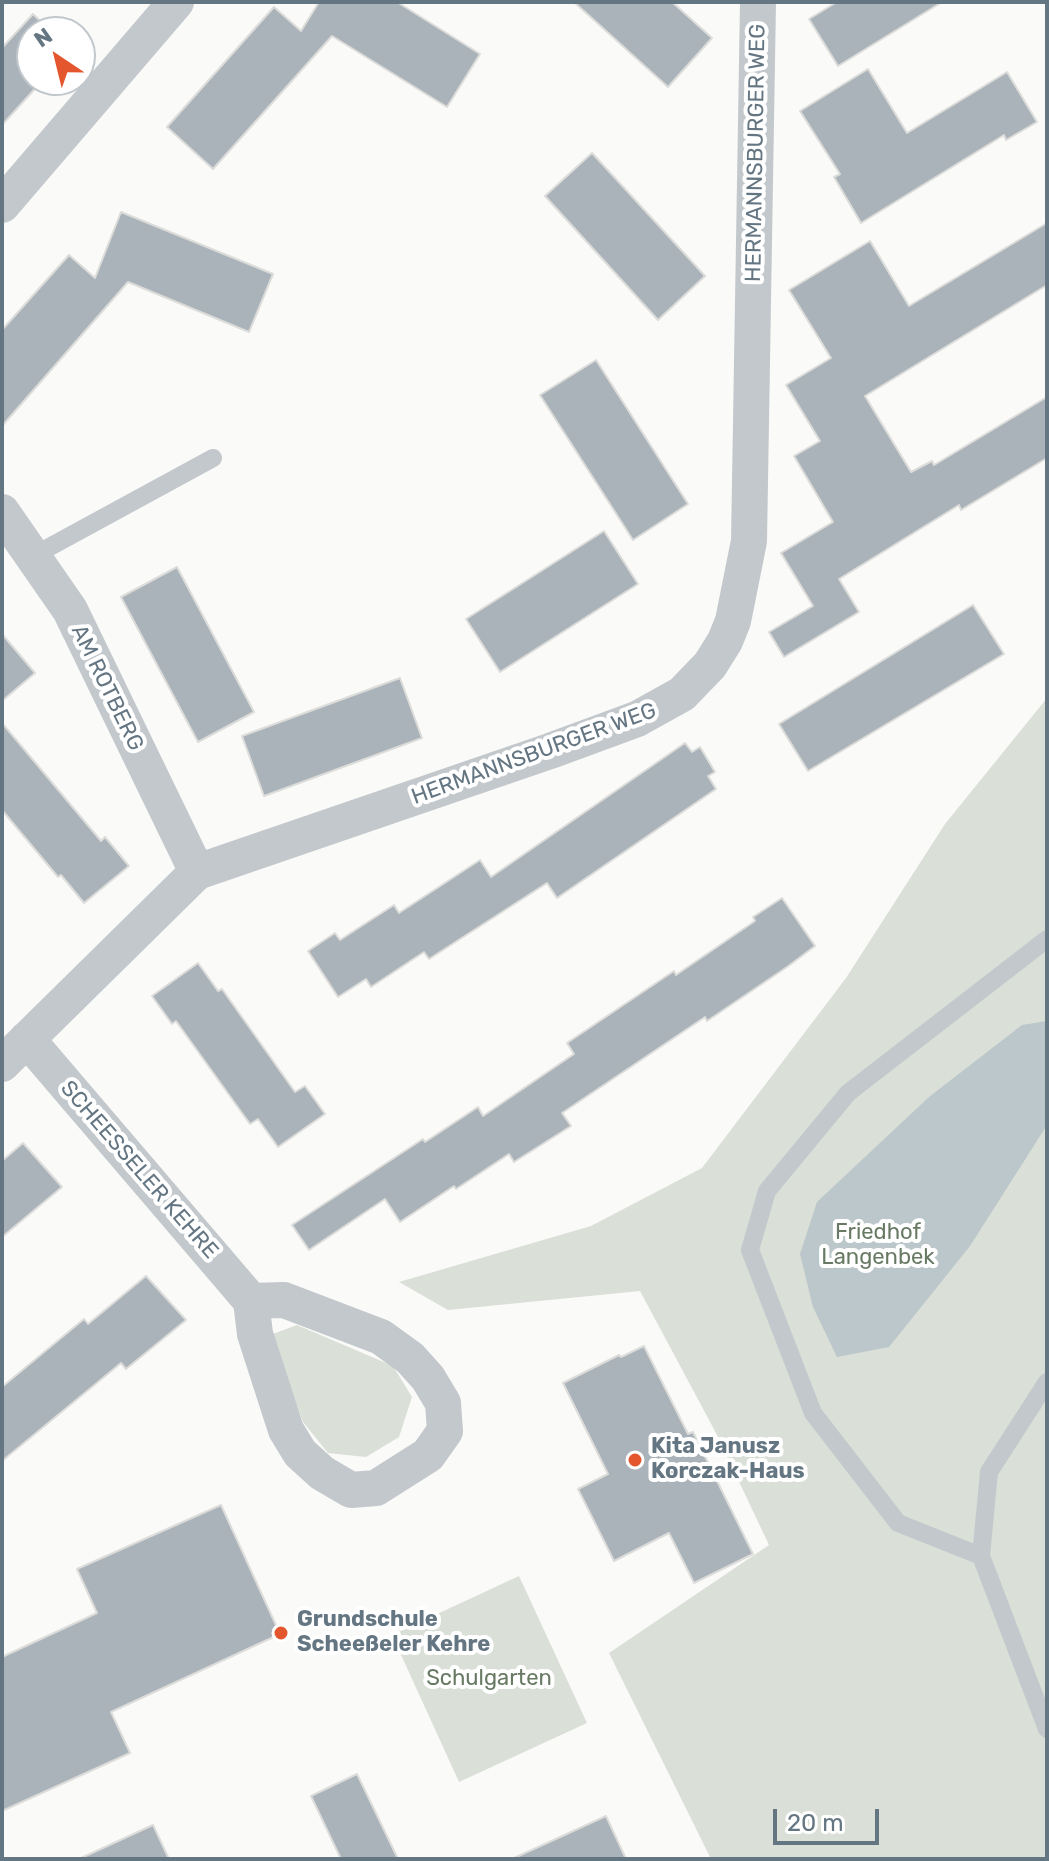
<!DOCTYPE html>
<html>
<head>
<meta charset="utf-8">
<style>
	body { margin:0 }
	#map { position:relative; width:1049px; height:1861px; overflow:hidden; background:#fafaf8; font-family:Rubik,sans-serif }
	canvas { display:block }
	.frame { position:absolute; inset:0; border:4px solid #657683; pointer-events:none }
	.north { position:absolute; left:16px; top:16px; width:80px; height:80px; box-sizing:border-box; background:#fff; border:2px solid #c1c8cd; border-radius:50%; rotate:325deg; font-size:22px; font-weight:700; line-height:32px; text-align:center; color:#657683 }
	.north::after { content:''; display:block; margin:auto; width:28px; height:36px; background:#e4572e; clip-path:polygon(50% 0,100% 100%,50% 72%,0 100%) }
	.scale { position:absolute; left:773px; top:1809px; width:106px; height:36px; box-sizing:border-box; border:4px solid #657683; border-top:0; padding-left:10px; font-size:24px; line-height:28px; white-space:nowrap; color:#657683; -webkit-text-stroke:6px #fff; paint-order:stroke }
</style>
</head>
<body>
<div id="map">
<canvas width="1049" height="1861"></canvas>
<div class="frame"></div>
<div class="north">N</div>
<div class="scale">20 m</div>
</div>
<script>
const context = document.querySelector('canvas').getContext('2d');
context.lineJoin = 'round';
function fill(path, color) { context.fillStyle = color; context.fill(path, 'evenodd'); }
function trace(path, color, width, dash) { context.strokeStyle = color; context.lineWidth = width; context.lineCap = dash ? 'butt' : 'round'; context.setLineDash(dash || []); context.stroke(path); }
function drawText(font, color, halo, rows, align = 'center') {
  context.font = font + ' Rubik,sans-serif'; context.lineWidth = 8; context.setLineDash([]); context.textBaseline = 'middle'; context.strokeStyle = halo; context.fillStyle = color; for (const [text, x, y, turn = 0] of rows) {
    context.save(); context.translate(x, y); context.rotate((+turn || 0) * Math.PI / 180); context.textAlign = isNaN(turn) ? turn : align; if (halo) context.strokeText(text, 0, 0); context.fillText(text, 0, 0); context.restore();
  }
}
const green = new Path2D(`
	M1047,698V1859H711L609,1653L769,1545L716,1433L640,1291L448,1310L399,1282L591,1226L702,1168L846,978L945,824Z
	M297,1325L393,1366L412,1397L399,1437L366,1457L328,1453L303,1422L270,1335Z
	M519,1576L587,1723L459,1782L392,1635Z`);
const water = new Path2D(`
	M1047,1021V1125L970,1246L889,1347L837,1357L813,1307L800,1254L817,1202L929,1097L1022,1025Z`);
const building = new Path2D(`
	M319,2H397L480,54L447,107L332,36L213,169L167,127L274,7L301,31Z
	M574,2H672L712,38L668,87Z
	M837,2H942L838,66L809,19Z
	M33,14L52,32H32V80H43L2,125V48Z
	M868,69L907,133L1007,72L1037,122L1006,140L1004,135L861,223L834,177L840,174L800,111Z
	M592,153L705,276L658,320L545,196Z
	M121,212L273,274L249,332L128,282L2,426V330L69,255L95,278Z
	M1047,223V285L865,396L911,472L932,461L934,465L1047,397V458L961,510L959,505L839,579L859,612L784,657L769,632L813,606L781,553L833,522L794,456L820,441L786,385L831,358L789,290L870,241L909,306Z
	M596,360L688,504L633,540L540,395Z
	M604,531L638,584L500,672L466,619Z
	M177,567L254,712L198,742L121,597Z
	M973,605L1004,654L808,771L779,724Z
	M2,634L35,673L2,701Z
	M400,678L422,738L264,796L242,736Z
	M2,723L101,841L105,837L129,866L84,903L61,875L58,877L2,810Z
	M685,743L692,752L700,747L715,772L708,776L716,789L557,898L547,883L429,959L424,952L371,987L366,979L338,997L308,951L335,933L340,940L394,905L399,913L480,860L491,877Z
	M782,898L815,946L787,967L707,1021L705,1017L562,1113L571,1126L514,1162L509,1154L456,1189L454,1186L400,1222L385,1199L309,1250L292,1225L423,1139L425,1142L478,1107L483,1116L574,1054L567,1043L674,971L676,975L755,921L753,917Z
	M198,963L218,991L222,989L295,1092L305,1086L325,1114L278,1147L258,1119L250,1124L176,1021L172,1024L152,996Z
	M23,1143L62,1187L2,1237V1161Z
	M146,1276L186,1320L126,1369L121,1363L2,1461V1387L84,1319L88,1324Z
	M644,1346L688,1434L693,1432L753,1554L694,1583L669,1533L614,1561L578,1489L608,1474L563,1383L619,1355L621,1357Z
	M221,1505L280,1634L111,1712L130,1753L2,1811V1657L97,1613L77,1569Z
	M357,1774L398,1859H341L311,1796Z
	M606,1816L626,1859H512Z
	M153,1825L169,1859H79Z`);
const service = new Path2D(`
	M33,556L213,458
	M1047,1382L989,1472L981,1556L1047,1729
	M981,1556L898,1523L813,1413L750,1250L767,1191L848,1093L1047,939`);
const minor = new Path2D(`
	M2,205L176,2
	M2,512L70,610L197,872
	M27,1039L251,1301L255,1334L286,1430L300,1453L322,1473L351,1490L376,1488L428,1455L445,1431L443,1403L428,1378L410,1358L381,1337L284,1300L251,1301
	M2,1064L197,872L550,751L637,719L682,694L710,665L725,641L733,621L749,541L758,2`);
const markers = [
	[635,1460,8,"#e4572e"],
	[281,1633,8,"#e4572e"]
];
const streetNames = [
	["HERMANNSBURGER WEG",756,153,-89],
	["AM ROTBERG",107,688,64],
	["HERMANNSBURGER WEG",534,754,-20],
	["SCHEESSELER KEHRE",139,1170,49]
];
const parkNames = [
	["Friedhof",878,1233],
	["Langenbek",878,1258],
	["Schulgarten",489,1679]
];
const poiNames = [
	["Kita Janusz",651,1447],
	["Korczak-Haus",651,1472],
	["Grundschule",297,1620],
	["Scheeßeler Kehre",297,1645]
];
fill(green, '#dadfd7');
fill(water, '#bbc7cb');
fill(building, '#aab3b9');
trace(building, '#dcdcda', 2);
trace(service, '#c3c8cc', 18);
trace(minor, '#c3c8cc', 36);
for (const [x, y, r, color] of markers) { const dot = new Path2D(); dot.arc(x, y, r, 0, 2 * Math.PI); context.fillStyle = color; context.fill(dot); trace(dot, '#fff', 3); }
drawText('22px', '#657683', '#fff', streetNames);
drawText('22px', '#687a64', '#fff', parkNames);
drawText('bold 22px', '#657683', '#fff', poiNames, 'left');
</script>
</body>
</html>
